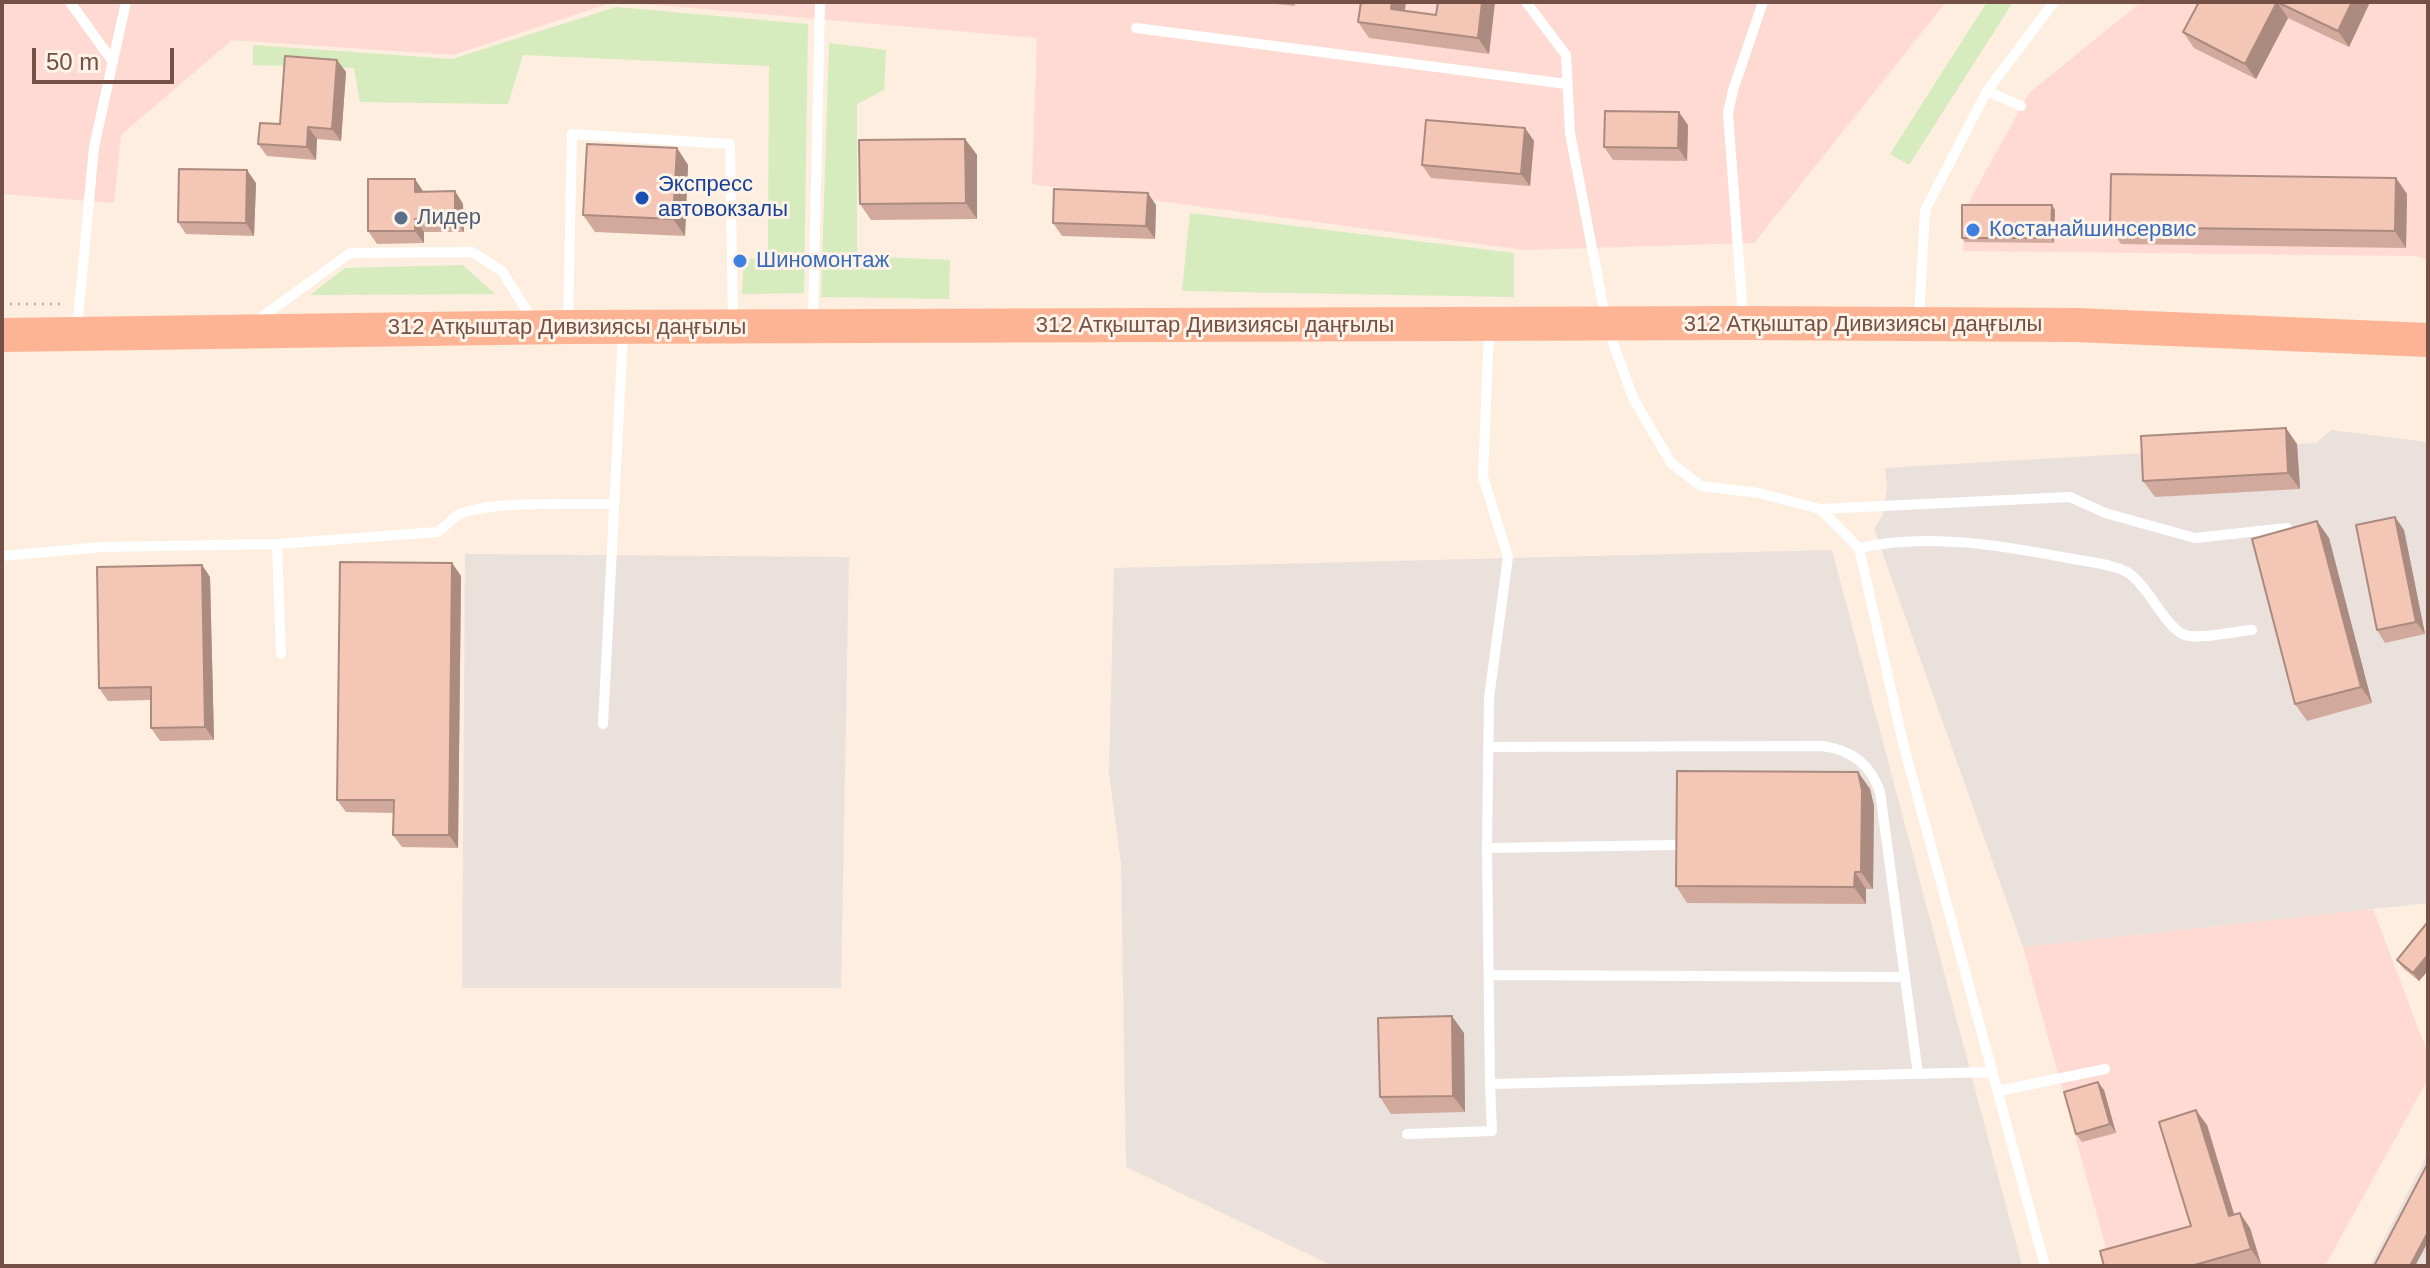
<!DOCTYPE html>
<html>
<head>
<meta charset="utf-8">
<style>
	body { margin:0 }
	#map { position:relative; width:2430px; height:1268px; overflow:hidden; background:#fdeedf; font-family:Helvetica,sans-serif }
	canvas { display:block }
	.frame { position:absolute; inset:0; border:4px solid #745046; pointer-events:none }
	.scale { position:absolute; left:32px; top:48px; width:142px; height:36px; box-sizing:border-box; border:4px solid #745046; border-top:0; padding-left:10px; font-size:24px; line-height:28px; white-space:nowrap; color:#745046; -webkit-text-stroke:6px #fff2e7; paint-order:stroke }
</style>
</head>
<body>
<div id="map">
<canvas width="2430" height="1268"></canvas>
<div class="frame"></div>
<div class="scale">50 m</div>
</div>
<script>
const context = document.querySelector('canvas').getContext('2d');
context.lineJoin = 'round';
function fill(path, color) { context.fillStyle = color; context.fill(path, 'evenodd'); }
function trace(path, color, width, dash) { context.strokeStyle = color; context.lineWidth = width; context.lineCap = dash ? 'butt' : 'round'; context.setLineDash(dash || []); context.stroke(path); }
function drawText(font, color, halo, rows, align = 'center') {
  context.font = font + ' Helvetica,sans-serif'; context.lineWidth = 6; context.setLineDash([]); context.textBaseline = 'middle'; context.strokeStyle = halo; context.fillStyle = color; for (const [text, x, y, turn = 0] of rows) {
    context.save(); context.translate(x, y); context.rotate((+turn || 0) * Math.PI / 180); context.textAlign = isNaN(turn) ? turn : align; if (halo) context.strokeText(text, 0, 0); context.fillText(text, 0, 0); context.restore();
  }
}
const commercial = new Path2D(`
	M2,2H614L453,55L232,40L121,135L114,203L2,194Z
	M622,2H1946L1754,243L1525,250L1032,184L1037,38Z
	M2141,2H2428V260L2416,256L1963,251L1965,209L2029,93Z
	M2373,909L2428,1054V1079L2325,1266H2111L2023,947Z`);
const industrial = new Path2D(`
	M2331,430L2428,442V903L2023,947L1874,529L1883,515L1887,487L1885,468L2316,443Z
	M1832,550L2022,1266H1333L1126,1167L1121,863L1109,773L1114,568Z
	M465,554L849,557L841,988H462Z
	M2428,1153V1266H2370Z`);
const green = new Path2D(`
	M1987,2H2013L1909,165L1890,154Z
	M616,7L808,24L804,293L742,294L744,259L768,258L769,66L523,55L508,104L360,102L354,68L253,65V45L452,59Z
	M829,43L886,50L884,90L857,104V256L950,260L949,299L821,297Z
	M1190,213L1514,253V297L1182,291Z
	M463,265L495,294L310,295L345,268Z`);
const path = new Path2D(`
	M2,304H64`);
const service = new Path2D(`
	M70,2L113,62
	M1526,2L1566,55L1570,133L1607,326L1633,398L1671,463L1701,486L1759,493L1820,509L1859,548L1903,743L2045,1266
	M1136,28L1567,84
	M1987,91L2021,106
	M1743,317L1728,113L1733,90L1763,2
	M1919,319L1925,210L1987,91L2054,2
	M813,320L820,2
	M255,322L350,253L472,252L502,271L532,319
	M568,324L572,134L730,144L733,320
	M1489,328L1483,477L1508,557L1489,698L1487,848L1490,1084L1993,1072
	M77,330L94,147L126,2
	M1820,509L2070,497L2105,513L2195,538L2287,528
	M277,544L281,654
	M1859,548C1928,532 2005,546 2073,559C2090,562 2112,564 2127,572C2149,586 2166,629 2185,635C2199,640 2235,631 2252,630
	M2,556L102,547L277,544L437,532C446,527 453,516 462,513C499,500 572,505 614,504
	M603,724L623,333
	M1488,747L1822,746C1852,750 1870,764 1880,792L1918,1074
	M1487,848L1675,845
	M1489,975L1905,977
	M1998,1091L2105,1069
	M1407,1134L1492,1131L1490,1084`);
const trunk = new Path2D(`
	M2,335L568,327L1743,323L2076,325L2428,340`);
const wall = new Path2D(`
	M1257,2H1295V6Z
	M1438,2H1495L1489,54L1369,38L1358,22L1405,11L1436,15Z
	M2199,2H2370L2349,47L2288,18L2256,79L2194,48L2183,32Z
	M337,60L346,72L341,141L317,139L316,160L267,156L258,144L280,124Z
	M1688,125L1687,161L1613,160L1604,147Z
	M1525,128L1534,141L1530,186L1431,178L1422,165Z
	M965,139L977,155V219L871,220L860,204Z
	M677,148L688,165L685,236L595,232L583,215Z
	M2396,178L2407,194L2406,248L2121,244L2110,227Z
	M256,183L254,236L186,234L178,222Z
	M455,191L463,204L464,232H424V243L377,244L368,231L423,192Z
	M1156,205L1155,239L1062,236L1053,223Z
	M2055,210L2054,243L1965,242L1962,238Z
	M2297,444L2300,489L2155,497L2143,481Z
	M2395,517L2404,530L2425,634L2385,643L2377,630Z
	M2317,521L2329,538L2372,703L2307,721L2295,704Z
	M452,563L461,576L458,848L402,847L393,835L394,813L346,812L337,800Z
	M202,565L210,577L214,740L160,741L151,728V700L108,701L99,688Z
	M1858,772L1870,789L1874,806L1873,889H1866V904L1687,903L1676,886Z
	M2428,924L2419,981L2403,968L2397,960Z
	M1464,1033L1465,1112L1391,1114L1380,1097Z
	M2104,1090L2116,1133L2082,1142L2076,1134Z
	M2207,1125L2234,1214L2250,1228L2261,1264L2255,1266H2104L2191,1226Z`);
const shadedWall = new Path2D(`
	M1392,2H1406L1403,25L1391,9Z
	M1482,2H1495L1489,54L1478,38Z
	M2277,2L2288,18L2256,79L2245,64Z
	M2352,2H2370L2349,47L2338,31Z
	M337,60L346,72L341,141L332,129Z
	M1679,112L1688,125L1687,161L1678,148Z
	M308,127L317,139L316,160L307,147Z
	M1525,128L1534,141L1530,186L1521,174Z
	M965,139L977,155V219L966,203Z
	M677,148L688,165L685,236L673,219Z
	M247,170L256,183L254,236L246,223Z
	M2396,178L2407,194L2406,248L2395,231Z
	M415,179L423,191L415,192Z
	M455,191L463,204L464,232L455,219Z
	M1148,193L1156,205L1155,239L1146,226Z
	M2052,205L2055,210L2054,243L2051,238Z
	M415,219L424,232V243L415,231Z
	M2286,428L2297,444L2300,489L2288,473Z
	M2395,517L2404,530L2425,634L2416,622Z
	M2317,521L2329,538L2372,703L2361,687Z
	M452,563L461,576L458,848L449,835Z
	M202,565L210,577L214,740L205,727Z
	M1858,772L1870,789L1874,806L1873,889L1861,872Z
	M1855,872L1866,889V904L1854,887Z
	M2428,955V971L2419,981L2413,973Z
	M1452,1016L1464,1033L1465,1112L1453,1096Z
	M2098,1082L2104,1090L2116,1133L2110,1124Z
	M2196,1110L2207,1125L2239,1231L2229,1216Z
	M2240,1213L2250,1228L2261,1264L2251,1249Z
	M2428,1232V1242L2415,1266H2410Z`);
const building = new Path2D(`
	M1361,2H1392L1391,9L1436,15L1438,2H1482L1478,38L1358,22Z
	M2199,2H2352L2338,31L2277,2L2245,64L2183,32Z
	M285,56L337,60L332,129L308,127L307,147L258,144L260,123L280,124Z
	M1605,111L1679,112L1678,148L1604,147Z
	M1426,120L1525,128L1521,174L1422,165Z
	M965,139L966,203L860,204L859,140Z
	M587,144L677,148L673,219L583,215Z
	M179,169L247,170L246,223L178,222Z
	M2111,174L2396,178L2395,231L2110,227Z
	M368,179H415V192L455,191V219H415V231H368Z
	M1054,189L1148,193L1146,226L1053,223Z
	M1962,205H2052L2051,238H1962Z
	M2286,428L2288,473L2143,481L2141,436Z
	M2395,517L2416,622L2377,630L2356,525Z
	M2317,521L2361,687L2295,704L2252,539Z
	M340,562L452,563L449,835H393L394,800H337Z
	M202,565L205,727L151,728V687L99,688L97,567Z
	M1677,771L1858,772L1862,790L1861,872H1855L1854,887L1676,886Z
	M2427,923L2428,924V955L2413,973L2397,960Z
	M1452,1016L1453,1096L1380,1097L1378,1018Z
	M2098,1082L2110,1124L2076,1134L2064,1092Z
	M2196,1110L2229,1216L2240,1213L2251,1249L2191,1266H2104L2100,1251L2191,1226L2159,1122Z
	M2428,1163V1232L2410,1266H2374Z`);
const markers = [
	[642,198,8,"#1a4fb4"],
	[401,218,8,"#5c6f8a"],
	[1973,230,8,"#3f7fe0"],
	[740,261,8,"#3f7fe0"]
];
const transitNames = [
	["Экспресс",658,185],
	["автовокзалы",658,210]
];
const serviceNames = [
	["Лидер",417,218]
];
const shopNames = [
	["Костанайшинсервис",1989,230],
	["Шиномонтаж",756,261]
];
const streetNames = [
	["312 Атқыштар Дивизиясы даңғылы",1863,325],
	["312 Атқыштар Дивизиясы даңғылы",1215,326],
	["312 Атқыштар Дивизиясы даңғылы",567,328]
];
fill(commercial, '#fedad2');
fill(industrial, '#ebe1dc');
fill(green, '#d6ebbe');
trace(path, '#d8a99a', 3, [2, 6]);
trace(service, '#fff', 10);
trace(trunk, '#fcb494', 34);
fill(wall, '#d2aa9d');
fill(shadedWall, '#ab8b7f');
fill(building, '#f4c6b6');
trace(building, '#ab8b7f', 2);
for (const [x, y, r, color] of markers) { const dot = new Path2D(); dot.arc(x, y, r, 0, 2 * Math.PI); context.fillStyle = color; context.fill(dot); trace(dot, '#fff2e7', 3); }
drawText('22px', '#164399', '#fff2e7', transitNames, 'left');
drawText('22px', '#4e5e75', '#fff2e7', serviceNames, 'left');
drawText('22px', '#366cbe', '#fff2e7', shopNames, 'left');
drawText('22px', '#745046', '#fff2e7', streetNames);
</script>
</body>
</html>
